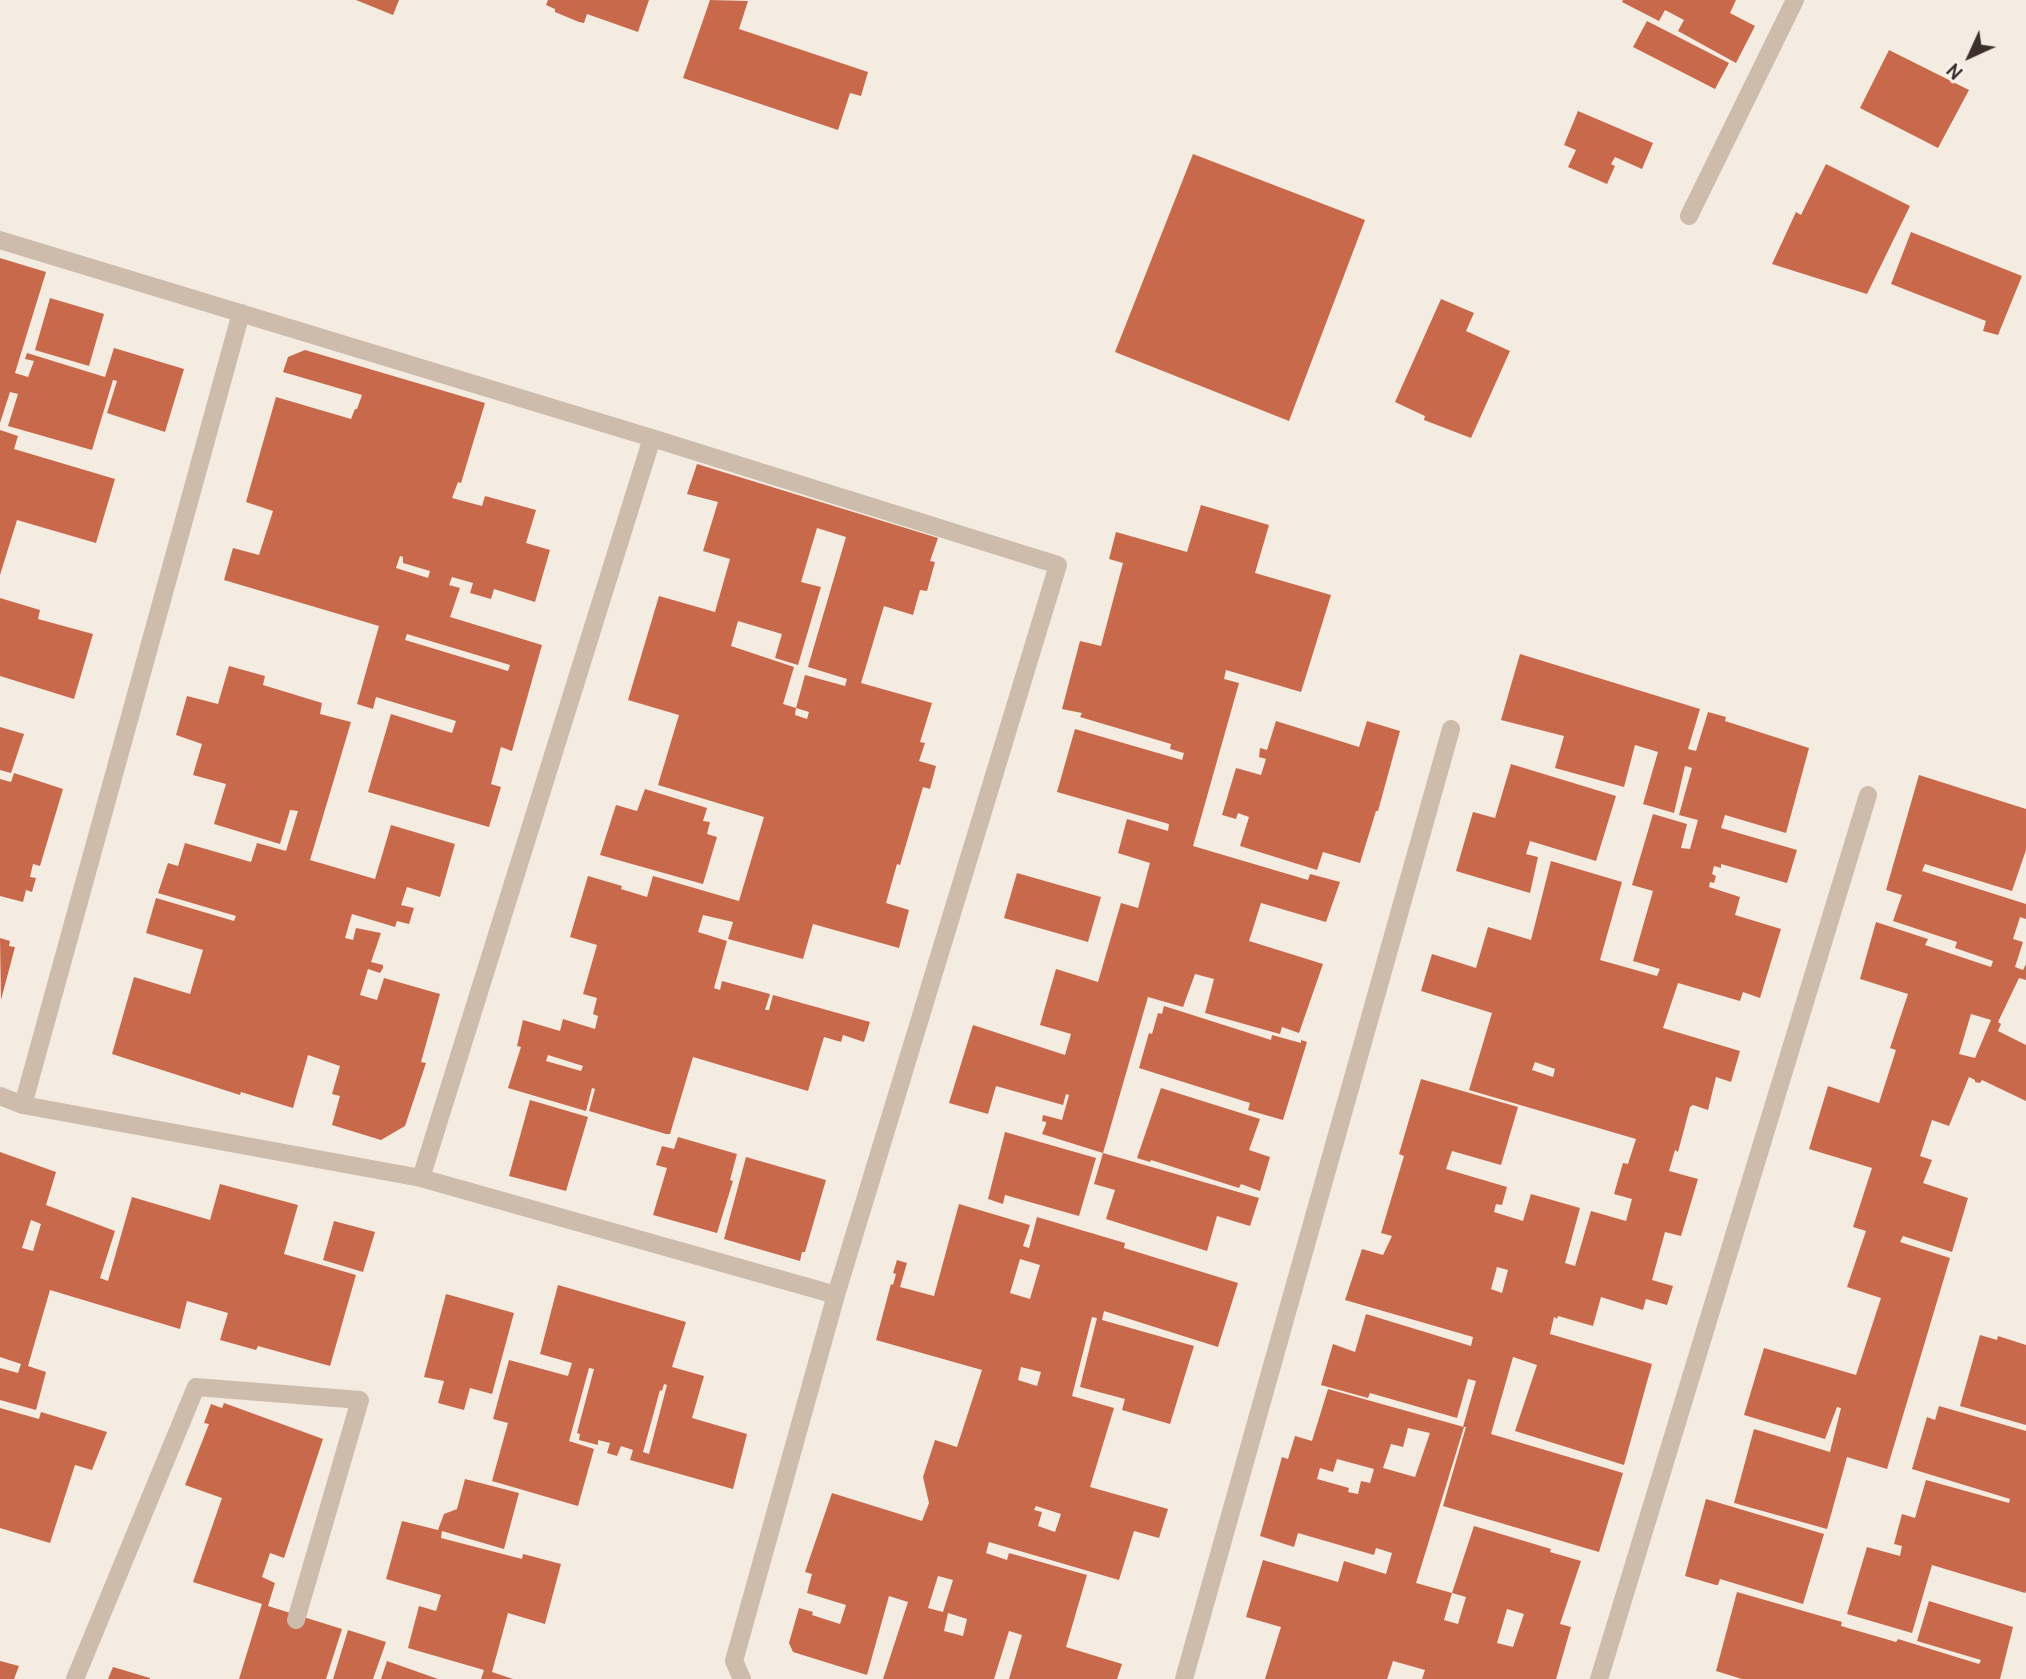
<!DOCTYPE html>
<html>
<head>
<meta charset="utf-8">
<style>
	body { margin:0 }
	#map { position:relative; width:2026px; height:1679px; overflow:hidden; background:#f4ebe1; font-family:Cabin,sans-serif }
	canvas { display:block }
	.north { position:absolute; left:1935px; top:21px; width:70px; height:70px; -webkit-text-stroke:5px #fbf5ee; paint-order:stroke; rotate:225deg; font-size:19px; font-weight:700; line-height:28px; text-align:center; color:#3b302b }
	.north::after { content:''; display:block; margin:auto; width:24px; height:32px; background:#3b302b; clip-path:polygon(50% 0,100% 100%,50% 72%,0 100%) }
</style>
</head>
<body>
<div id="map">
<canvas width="2026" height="1679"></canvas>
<div class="north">N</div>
</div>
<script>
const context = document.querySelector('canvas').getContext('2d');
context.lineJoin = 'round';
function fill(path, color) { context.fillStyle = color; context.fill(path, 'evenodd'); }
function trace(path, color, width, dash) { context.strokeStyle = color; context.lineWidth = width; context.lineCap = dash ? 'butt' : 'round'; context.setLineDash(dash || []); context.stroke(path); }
const building = new Path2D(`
	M356,0H399L393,15Z
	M548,0H649L638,32L587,14L584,23L579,22L555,12V9L546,5Z
	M710,0L748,1L739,29L868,72L861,96L850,93L838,130L683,78Z
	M1623,0H1736L1730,13L1755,26L1736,63L1678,31L1684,20L1665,10L1659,21L1622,2Z
	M1647,21L1729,63L1715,89L1633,47Z
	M1889,50L1969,90L1938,148L1860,108Z
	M1578,111L1653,143L1642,169L1615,157L1611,164L1615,166L1607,184L1568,167L1576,150L1564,145Z
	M1193,154L1365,220L1289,421L1115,352Z
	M1826,164L1910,206L1867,294L1772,264L1796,212L1801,215Z
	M1911,232L2022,276L1998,335L1983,331L1986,321L1891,284Z
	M0,258L46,272L15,373L28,377L34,361L25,359L27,353L105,377L114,348L184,369L165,432L107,413L117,381L113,380L92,450L8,426L18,394L10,392L0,423Z
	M50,298L104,314L89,366L35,350Z
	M1441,299L1474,313L1466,331L1510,351L1471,438L1424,420L1425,416L1395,402Z
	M305,350L485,403L461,483L458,482L452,498L482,506L485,496L536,510L526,543L550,550L535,602L494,589L491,599L470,593L473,583L452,577L449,585L460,588L450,617L542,645L512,751L501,747L491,784L501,787L489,827L368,792L391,714L452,733L456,721L376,697L373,709L357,704L379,626L224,580L233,548L259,555L273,511L246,502L276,397L351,419L355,409H357L362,395L283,372L288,357ZM400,556L403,557V563L430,571L428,578L396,568ZM407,634L510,665L508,671L405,640Z
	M0,430L18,436L14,449L115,479L96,543L17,520L0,575Z
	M697,464L938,538L930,561L935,562L927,591L920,590L913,615L884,606L861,683L932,703L920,742L925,743L919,761L936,766L930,789L923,787L900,865L897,864L886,903L909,910L899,948L813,924L803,959L728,939L733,922L703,915L698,932L727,941L714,988L720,990L722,981L770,994L765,1010H769L773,995L870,1022L864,1042L843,1035L841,1042L824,1037L808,1091L693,1057L670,1134H666L589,1111L595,1089L592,1088L586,1111L508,1088L521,1047L517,1046L523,1020L560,1031L563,1019L595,1029L598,1016L593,1014L597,998L583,994L597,945L570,937L588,876L622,886L621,889L647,897L653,876L739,901L764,817L658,785L679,715L628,700L659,596L715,612L730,559L703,551L718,502L687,494ZM817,528L846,537L808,667L847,679L845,686L805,675L796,708L809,712L807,719L795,715L796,708L783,704L794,667L731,646L738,621L782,634L775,658L798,665L821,587L801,582ZM548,1055L583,1066L581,1071L546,1061Z
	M1201,505L1269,525L1255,573L1331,595L1301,692L1226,670L1224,679L1239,683L1193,846L1308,880L1310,874L1340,882L1326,922L1261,903L1249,941L1323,964L1299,1033L1282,1027L1280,1034L1205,1013L1214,979L1195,974L1183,1007L1148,997L1103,1153L1259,1198L1250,1226L1217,1216L1207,1251L1106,1219L1115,1190L1094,1184L1103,1153L1042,1134L1046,1124V1122L1042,1121L1043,1115L1062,1120L1069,1095L1066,1094L1063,1105L996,1086L988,1114L949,1103L973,1025L1065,1055L1071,1034L1040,1025L1056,969L1098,982L1121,903L1138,908L1150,863L1118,853L1127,819L1168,831L1169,824L1057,792L1075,729L1182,760L1184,753L1170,749L1171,744L1080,717L1082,713L1062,709L1080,641L1101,646L1123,563L1109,559L1116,532L1187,552Z
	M0,598L40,610L38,619L93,634L74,699L0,676Z
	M1520,654L1700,709L1688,749L1696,751L1708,712L1726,717L1725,721L1809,748L1786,833L1725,815L1721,828L1797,850L1787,883L1721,864V868L1714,866L1712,874L1716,876L1714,883L1710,882L1709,887L1740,897L1735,915L1781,929L1760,998L1743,992L1740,1001L1678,983L1663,1028L1740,1051L1731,1082L1716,1077L1708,1110L1693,1105L1690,1107L1678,1152L1675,1150L1669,1171L1698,1179L1681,1236L1665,1232L1652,1280L1673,1286L1667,1305L1646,1299L1643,1310L1601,1297L1593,1326L1558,1316L1557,1319L1554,1317L1550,1334L1652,1364L1624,1465L1515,1431L1537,1365L1513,1357L1491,1434L1623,1473L1599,1552L1443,1506L1466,1427H1463L1476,1381L1468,1379L1457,1418L1370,1393L1368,1398L1321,1385L1333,1344L1355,1352L1366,1314L1471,1346L1473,1337L1345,1300L1362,1249L1383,1255L1392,1236L1381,1233L1404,1156L1399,1154L1421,1079L1518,1107L1501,1165L1452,1151L1446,1169L1507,1187L1502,1205L1496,1204L1494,1212L1523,1221L1531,1194L1580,1208L1565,1263L1575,1266L1591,1211L1626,1221L1632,1199L1614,1194L1623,1163L1628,1164L1636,1139L1469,1090L1492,1013L1421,991L1432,954L1476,968L1488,927L1531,940L1551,861L1622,882L1600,960L1657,976L1660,969L1633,961L1653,891L1632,885L1653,814L1687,824L1681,848L1690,849L1698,820L1679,815L1692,768L1685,766L1674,813L1643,804L1658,752L1635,745L1624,787L1555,768L1564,736L1501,720ZM1535,1062L1555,1069L1553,1077L1532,1070ZM1497,1267L1508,1270L1502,1293L1491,1289Z
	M229,666L265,676L263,685L322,703L320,714L351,722L310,860L375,879L391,825L455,844L440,897L407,887L401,905L414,908L409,924L397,921L395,927L352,914L345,938L353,940L356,928L381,933L371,962L383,965V968L380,973L368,969L360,995L377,1000L384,978L440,994L421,1062L426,1063L405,1126L381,1140L332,1125L340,1096L332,1094L340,1066L308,1055L293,1108L241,1092L240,1095L112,1054L134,977L190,994L203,950L146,933L156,898L234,921L236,916L158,893L168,863L178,866L185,843L251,862L257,843L286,851L298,811L290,810L280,844L214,824L226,784L193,775L202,744L176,735L187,696L218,704Z
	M1276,721L1359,747L1367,721L1400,731L1378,811H1376L1360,863L1323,852L1317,870L1240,846L1249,817L1238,813L1236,819L1222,815L1236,768L1261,775L1266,759L1259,757L1260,748L1267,750Z
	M0,727L24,734L11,773L0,770Z
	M1511,764L1616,796L1596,861L1530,841L1526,854L1538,857L1530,893L1456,871L1473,812L1495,818Z
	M14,773L63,789L40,866L33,864L30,877L36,878L32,892L26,890L23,902L0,896V779L11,782Z
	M1919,775L2026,809V850L2012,891L1925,864L1922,871L2026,904V919L2020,917L2013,939L2023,942L2015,967L2023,970L2026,964V980L2019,978L1998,1022L2001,1024L1998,1031L2026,1045V1101L1982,1080L1980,1083L1975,1082V1080L1969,1077L1949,1126L1932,1120L1920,1156L1932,1160L1923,1183L1968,1198L1952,1252L1903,1236L1900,1242L1950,1258L1887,1469L1847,1457L1827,1529L1734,1503L1754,1429L1830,1452L1841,1408L1837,1407L1825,1439L1744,1415L1764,1348L1856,1375L1881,1298L1847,1287L1866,1231L1853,1227L1872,1168L1809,1149L1828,1086L1879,1103L1896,1050L1890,1048L1908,994L1860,979L1876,922L1928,939L1925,945L1991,967L1993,961L1955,948L1957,942L1893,921L1902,895L1886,890ZM1971,1014L1991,1020L1975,1058L1959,1054Z
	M645,789L707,808L703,821L710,822L707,834L717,837L703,884L600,855L616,805L637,811Z
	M1017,873L1101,897L1088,942L1004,918Z
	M0,938L10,941L9,946L15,947L1,1000Z
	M1164,1006L1271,1040L1272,1035L1301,1043V1040L1307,1042L1283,1120L1248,1110L1250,1103L1139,1068L1149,1033L1152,1034L1158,1013L1162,1014Z
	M1161,1088L1260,1119L1249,1150L1270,1157L1260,1191L1241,1184L1239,1188L1151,1160L1150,1162L1137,1158Z
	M530,1100L588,1117L566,1191L509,1176Z
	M1005,1132L1096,1158L1079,1216L1005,1195L1003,1204L988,1199Z
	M678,1137L737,1154L730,1180L733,1181L717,1233L653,1215L667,1168L656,1165L662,1146L674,1149Z
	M0,1152L56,1172L46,1205L115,1231L100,1278L108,1281L132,1197L210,1220L220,1184L298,1205L284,1254L356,1275L330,1366L258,1346L256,1350L220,1340L228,1313L187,1301L180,1329L50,1290L28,1366L46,1372L36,1410L0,1400V1368L18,1373L21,1364L0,1357ZM31,1220L41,1224L33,1251L22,1248Z
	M746,1157L826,1180L805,1252H802L800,1261L724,1239Z
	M959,1204L1030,1225L1023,1246L1029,1248L1037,1217L1125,1243L1124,1248L1238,1283L1218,1347L1104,1311L1102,1320L1194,1346L1170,1424L1122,1410L1125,1399L1080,1387L1097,1318L1092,1317L1072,1396L1114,1408L1090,1487L1168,1509L1159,1538L1134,1531L1119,1580L989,1542L986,1553L1007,1560L1009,1553L1087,1575L1066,1647L1122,1664L1117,1679H1009L1022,1635L1009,1631L994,1679H883L908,1602L889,1596L867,1675L793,1652L789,1643L799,1608L813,1612L812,1615L840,1624L846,1605L807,1593L812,1574L805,1572L832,1493L922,1521L929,1503L923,1477L935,1440L957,1447L982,1370L876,1340L891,1284L893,1285L896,1274L893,1273L897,1260L907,1263L900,1287L934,1296ZM1020,1259L1040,1265L1030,1299L1010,1293ZM1021,1367L1041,1372L1037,1386L1018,1380ZM1036,1506L1061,1514L1055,1532L1038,1526L1042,1512L1034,1510ZM938,1576L953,1580L943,1612L928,1608ZM948,1613L967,1619L963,1636L944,1631Z
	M334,1221L375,1232L363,1272L323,1260Z
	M558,1285L686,1322L672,1367L704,1376L692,1418L747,1434L733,1489L630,1460L633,1450L621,1446L617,1456L607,1453L610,1443L598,1440V1445L579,1440L580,1434L577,1433L594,1369L589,1368L569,1441L594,1449L578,1506L492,1481L508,1423L493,1419L509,1360L568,1376L572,1363L540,1354ZM664,1384L667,1385L649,1454L643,1452L660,1390L662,1391Z
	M446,1294L514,1313L492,1394L470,1388L464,1410L438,1403L444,1381L424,1377Z
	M1980,1335L1997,1340L1998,1336L2026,1345V1425L1960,1406Z
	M1328,1389L1464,1427L1416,1583L1452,1593L1444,1620L1458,1624L1466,1597L1452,1593L1474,1526L1551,1549L1550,1552L1581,1561L1560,1624L1571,1627L1556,1679H1422L1425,1670L1393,1661L1387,1679H1265L1281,1627L1246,1617L1263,1560L1338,1582L1344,1561L1386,1574L1392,1553L1376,1548L1374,1555L1298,1533L1294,1547L1260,1536L1282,1457L1288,1459L1295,1436L1312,1441ZM1408,1428L1430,1433L1415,1477L1383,1468L1391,1444L1403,1447ZM1337,1459L1374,1469L1370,1483L1361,1481L1358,1494L1348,1492L1349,1488L1317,1479L1320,1468L1333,1472ZM1507,1609L1524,1614L1513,1647L1497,1643Z
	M224,1403L323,1439L284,1558L270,1553L262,1577L275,1583L268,1606L342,1629L326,1679H239L262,1604L193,1582L222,1498L185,1485L209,1424L204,1423L211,1404L222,1408Z
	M1939,1406L2026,1431V1591L2025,1593L1932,1565L1912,1633L1847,1614L1867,1547L1900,1556L1902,1546L1894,1544L1902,1514L1915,1518L1926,1480L2009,1503L2010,1499L1912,1469L1927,1417L1935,1420Z
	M0,1408L39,1419L41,1412L107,1432L92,1470L75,1465L50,1543L0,1528Z
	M465,1479L519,1493L504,1549L442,1531L441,1538L522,1559L523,1554L561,1564L545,1624L508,1613L492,1672L513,1679H481L484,1670L408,1648L419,1606L436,1611L441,1595L386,1579L402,1521L438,1530L444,1514L457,1509Z
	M1706,1499L1824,1534L1803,1604L1720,1579L1718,1585H1716L1685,1576Z
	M1737,1592L1842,1622L1841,1626L1896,1642L1898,1639L1979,1664L1981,1660L1917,1641L1929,1601L2013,1627L2000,1679H1742L1716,1671Z
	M348,1630L386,1642L373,1679H333Z
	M0,1661L19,1666L14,1679H0Z
	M387,1661L438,1679H381Z
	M113,1667L150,1678V1679H108Z`);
const minor = new Path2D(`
	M1689,216L1795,0
	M0,240L652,438L1058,565L836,1295L734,1661L742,1679
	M0,1096L23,1105L421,1178L836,1295
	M23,1105L241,313
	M421,1178L652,438
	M75,1679L196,1387L360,1400L296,1620
	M1184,1679L1451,729
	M1599,1679L1868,795`);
fill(building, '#c8694b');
trace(minor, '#cdbbac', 18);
</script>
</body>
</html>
